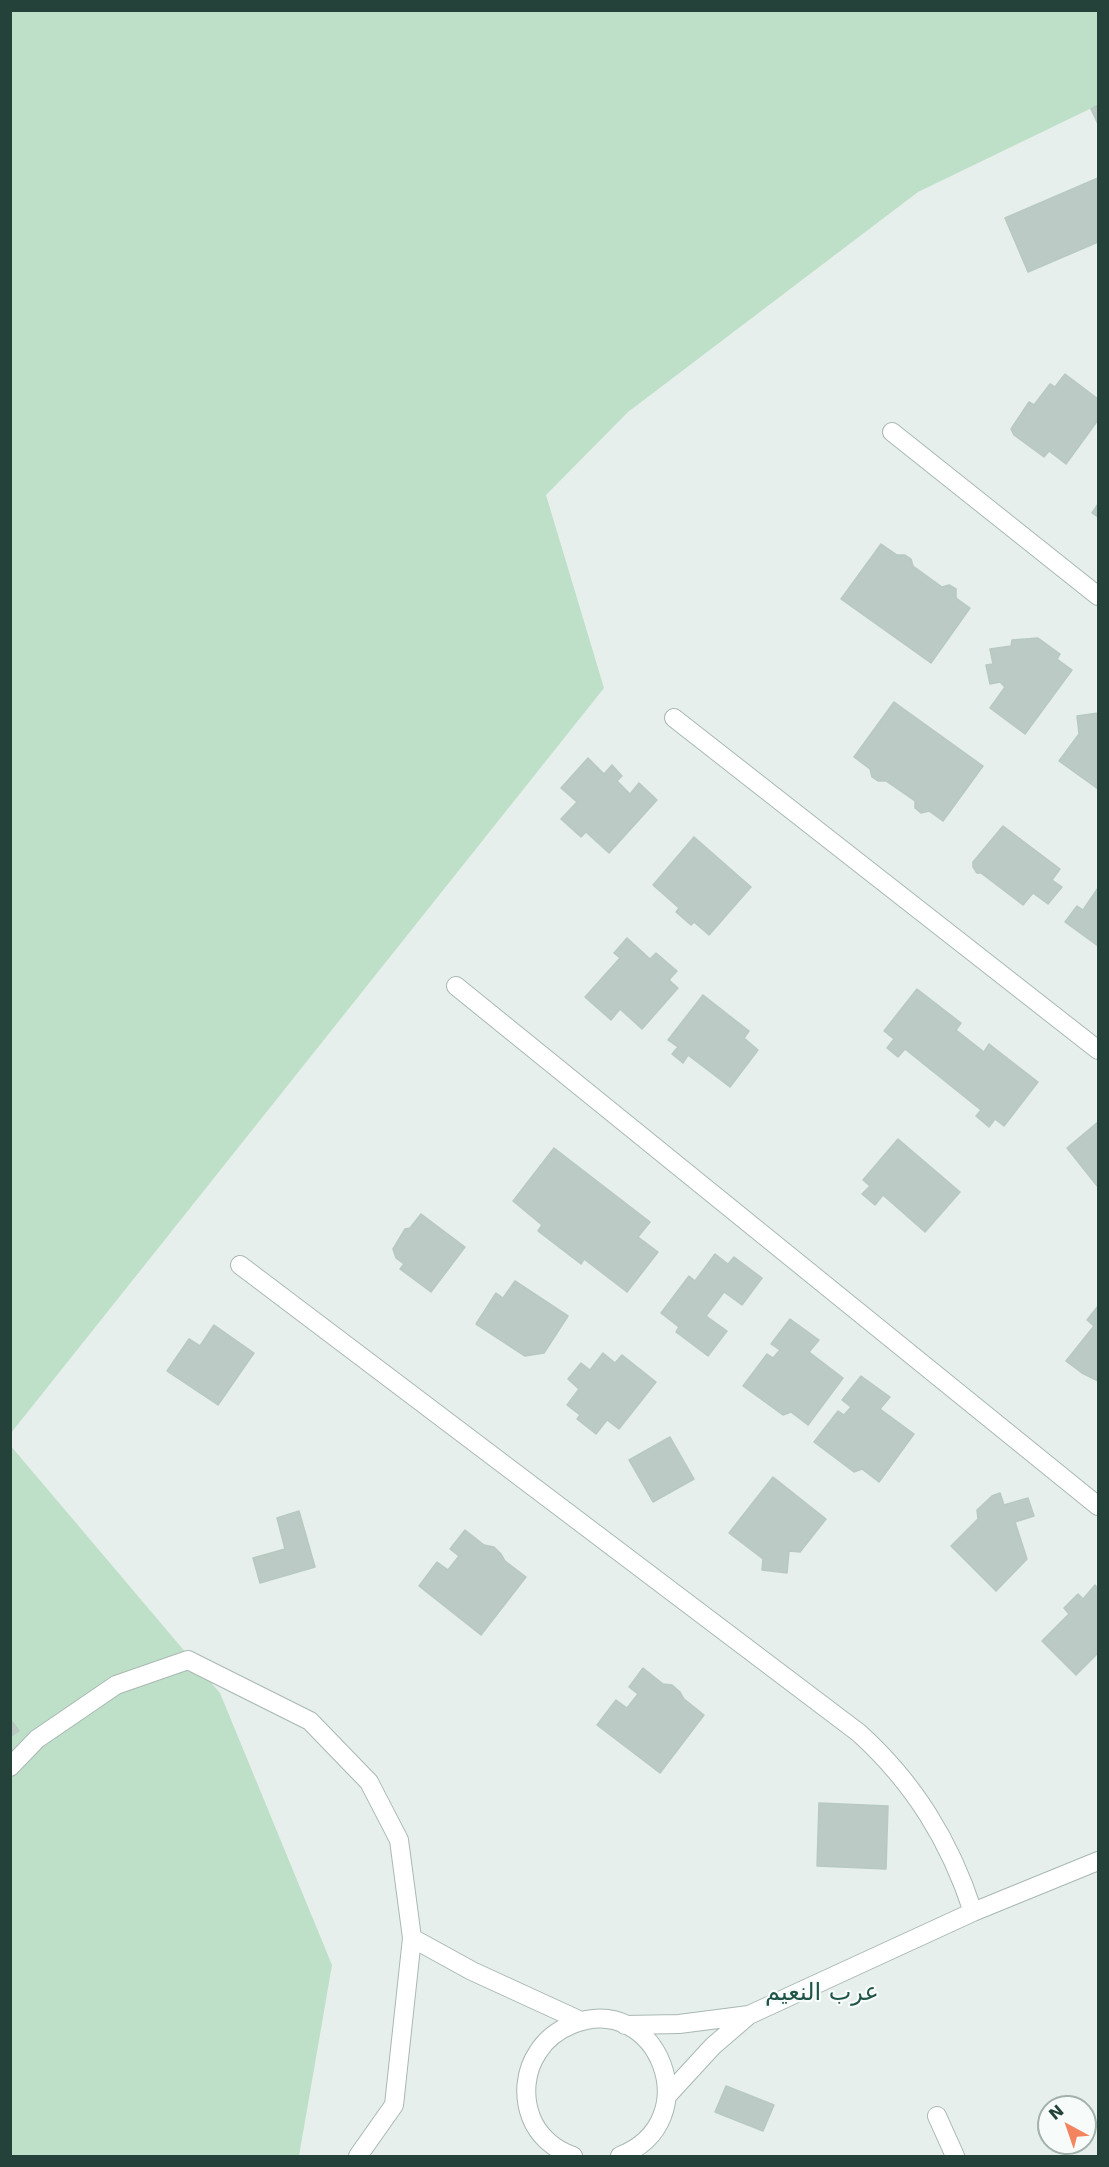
<!DOCTYPE html>
<html>
<head>
<meta charset="utf-8">
<style>
	body { margin:0 }
	#map { position:relative; width:1109px; height:2167px; overflow:hidden; background:#e6efeb; font-family:"DejaVu Sans",sans-serif }
	canvas { display:block }
	.frame { position:absolute; inset:0; border:12px solid #24423a; pointer-events:none }
	.north { position:absolute; left:1037px; top:2095px; width:60px; height:60px; box-sizing:border-box; background:#f7fbf9; border:2px solid #a3b1ad; border-radius:50%; rotate:320deg; font-size:16px; font-weight:700; line-height:24px; text-align:center; color:#24423a }
	.north::after { content:''; display:block; margin:auto; width:21px; height:27px; background:#f4845f; clip-path:polygon(50% 0,100% 100%,50% 72%,0 100%) }
</style>
</head>
<body>
<div id="map">
<canvas width="1109" height="2167"></canvas>
<div class="frame"></div>
<div class="north">N</div>
</div>
<script>
const context = document.querySelector('canvas').getContext('2d');
context.lineJoin = 'round';
function fill(path, color) { context.fillStyle = color; context.fill(path, 'evenodd'); }
function trace(path, color, width, dash) { context.strokeStyle = color; context.lineWidth = width; context.lineCap = dash ? 'butt' : 'round'; context.setLineDash(dash || []); context.stroke(path); }
function drawText(font, color, halo, rows, align = 'center') {
  context.font = font + ' "DejaVu Sans",Vazirmatn,sans-serif'; context.lineWidth = 4.5; context.setLineDash([]); context.textBaseline = 'middle'; context.strokeStyle = halo; context.fillStyle = color; for (const [text, x, y, turn = 0] of rows) {
    context.save(); context.translate(x, y); context.rotate((+turn || 0) * Math.PI / 180); context.textAlign = isNaN(turn) ? turn : align; if (halo) context.strokeText(text, 0, 0); context.fillText(text, 0, 0); context.restore();
  }
}
const green = new Path2D(`
	M11,11H1098V105L918,192L628,412L546,495L604,688L11,1433Z
	M10,1445L220,1693L332,1965L299,2156H11Z`);
const building = new Path2D(`
	M1098,105V124L1091,109Z
	M1098,178V242L1028,272L1005,218Z
	M1065,374L1098,399V420L1066,464L1049,451L1044,457L1014,435L1011,429L1029,402L1034,405L1050,384L1055,387Z
	M1098,504V517L1092,513Z
	M881,544L897,555H905L911,559L913,566L942,587L949,585L956,589V598L970,608L931,663L841,599Z
	M1038,638L1060,654L1057,659L1072,670L1025,734L990,708L1005,687L1000,682L990,684L986,665L993,664L990,649L1011,646L1012,640Z
	M894,702L983,766L943,821L929,811L921,813L915,808V801L886,781H878L872,777L870,769L854,757Z
	M1098,713V789L1059,761L1079,734L1077,716Z
	M588,758L604,774L612,765L622,776L617,781L630,794L639,783L657,800L609,853L586,832L581,837L561,819L577,802L561,788Z
	M1003,826L1060,869L1052,880L1062,887L1048,904L1033,893L1023,905L981,873H977L973,867V862Z
	M694,837L751,887L709,935L694,922L691,925L676,912L679,908L653,885Z
	M1098,888V946L1065,922L1077,906L1083,910Z
	M627,938L650,959L656,953L677,971L669,980L678,988L642,1029L620,1009L611,1020L585,997L620,958L614,953Z
	M917,989L961,1023L956,1030L984,1052L989,1044L1038,1082L1004,1126L995,1119L989,1127L976,1116L981,1110L905,1049L898,1057L887,1048L894,1039L884,1031Z
	M703,995L749,1031L744,1038L758,1050L730,1087L688,1055L683,1063L672,1054L678,1047L668,1040Z
	M1098,1122V1187L1067,1148Z
	M898,1139L960,1192L925,1232L883,1195L875,1205L862,1194L870,1186L863,1180Z
	M554,1148L650,1222L638,1237L658,1252L627,1292L584,1259L581,1264L538,1231L542,1225L513,1201Z
	M421,1214L465,1247L431,1292L400,1269L404,1264L396,1258L393,1249L405,1229L410,1228Z
	M715,1254L728,1264L734,1257L762,1278L742,1305L724,1292L706,1316L727,1331L708,1356L676,1332L679,1327L661,1313L689,1276L695,1281Z
	M515,1281L568,1316L544,1353L525,1356L476,1324L496,1293L503,1298Z
	M1098,1306V1381L1082,1373L1066,1361L1094,1326L1087,1320Z
	M790,1319L819,1340L809,1352L843,1378L808,1425L791,1412L783,1415L743,1386L767,1354L773,1358L780,1350L771,1344Z
	M214,1325L254,1353L218,1405L167,1371L189,1339L200,1346Z
	M603,1353L615,1363L622,1355L656,1382L619,1429L607,1420L596,1434L577,1419L580,1415L567,1405L579,1389L568,1379L581,1363L590,1370Z
	M861,1376L890,1397L880,1409L914,1434L879,1482L862,1469L854,1472L814,1442L838,1411L844,1415L851,1407L842,1400Z
	M670,1437L694,1479L653,1502L629,1460Z
	M773,1477L826,1519L800,1552L789,1551L787,1573L762,1570L763,1559L729,1533Z
	M1000,1493L1004,1505L1028,1498L1034,1516L1015,1522L1027,1559L996,1591L951,1546L978,1519L977,1510L992,1496Z
	M299,1511L315,1567L260,1583L253,1558L285,1549L277,1518Z
	M465,1530L484,1545L494,1547L501,1554L505,1561L526,1577L481,1635L419,1586L437,1562L448,1570L459,1556L450,1549Z
	M1095,1585L1098,1589V1653L1076,1675L1042,1641L1069,1614L1064,1608L1078,1594L1083,1599Z
	M643,1668L663,1684L672,1685L680,1692L684,1699L704,1715L660,1773L597,1725L616,1700L627,1708L638,1694L629,1687Z
	M10,1719L19,1731L10,1737Z
	M819,1803L888,1806L886,1869L817,1866Z
	M726,2086L774,2105L763,2131L715,2112Z`);
const minor = new Path2D(`
	M892,432L1098,596
	M674,718L1098,1050
	M456,986L1098,1506
	M240,1265L859,1733C914,1783 950,1841 973,1912
	M10,1767L37,1739L116,1685L188,1660L310,1721L369,1782L399,1840L412,1938L472,1971L581,2021
	M625,2025L679,2024L749,2015
	M667,2096L713,2046L749,2015L973,1912L1098,1861
	M937,2116L955,2156
	M358,2156L394,2105L412,1938
	M573,2156C555,2150 538,2136 531,2117C523,2096 525,2071 538,2052C546,2039 558,2030 573,2024C658,1991 709,2121 620,2156`);
const quarterNames = [
	["عرب النعيم",822,1994]
];
fill(green, '#bfe0c8');
fill(building, '#bbcac4');
trace(building, '#b8c9c2', 1.5);
trace(minor, '#a8b8b2', 20);
trace(minor, '#fff', 18);
drawText('24px', '#1f5548', '#f7fbf9', quarterNames);
</script>
</body>
</html>
